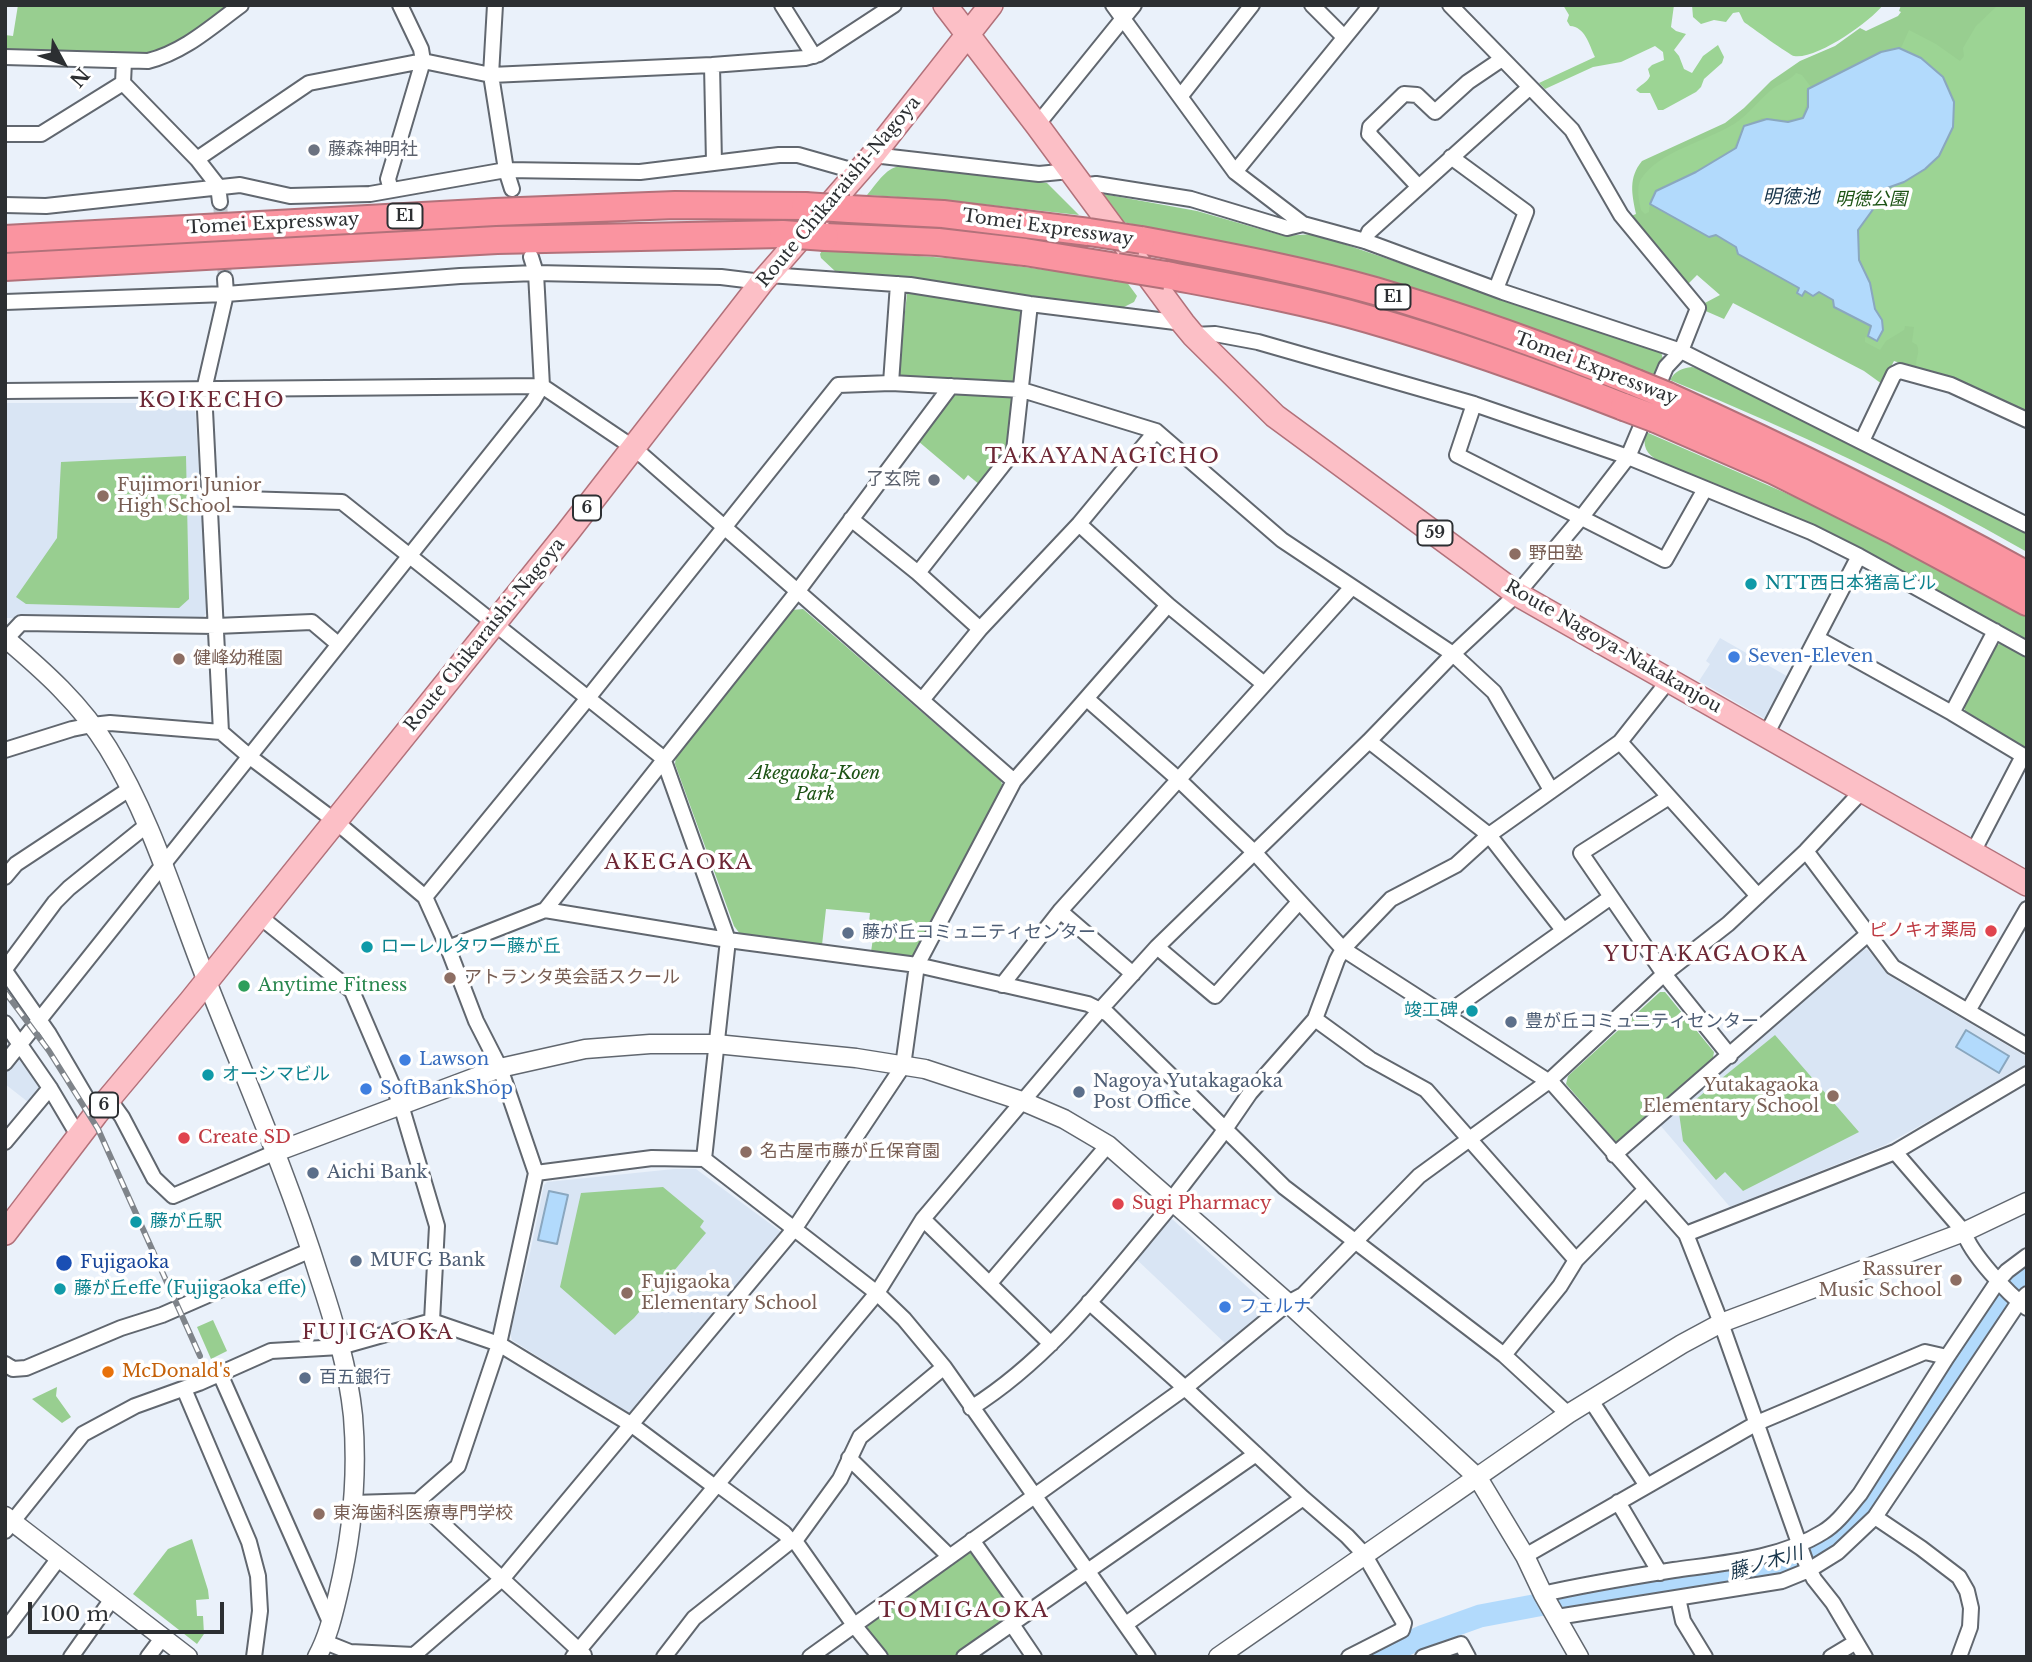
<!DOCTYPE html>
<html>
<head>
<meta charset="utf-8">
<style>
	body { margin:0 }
	#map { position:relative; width:2032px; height:1662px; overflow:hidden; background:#eaf1fa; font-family:"Libre Baskerville",serif }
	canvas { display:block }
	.frame { position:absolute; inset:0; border:7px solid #2c2f32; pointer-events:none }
	.north { position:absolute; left:28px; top:28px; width:70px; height:70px; -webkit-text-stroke:5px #fff; paint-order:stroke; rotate:131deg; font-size:19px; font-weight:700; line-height:28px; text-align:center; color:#2c2f32 }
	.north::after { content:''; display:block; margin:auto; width:24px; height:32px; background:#2c2f32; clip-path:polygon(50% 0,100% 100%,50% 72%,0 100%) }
	.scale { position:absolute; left:28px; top:1602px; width:196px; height:32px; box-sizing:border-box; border:4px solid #2c2f32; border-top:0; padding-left:9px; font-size:21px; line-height:24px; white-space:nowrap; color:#2c2f32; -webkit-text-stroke:5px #fff; paint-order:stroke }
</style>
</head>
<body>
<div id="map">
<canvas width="2032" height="1662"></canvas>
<div class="frame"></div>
<div class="north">N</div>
<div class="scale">100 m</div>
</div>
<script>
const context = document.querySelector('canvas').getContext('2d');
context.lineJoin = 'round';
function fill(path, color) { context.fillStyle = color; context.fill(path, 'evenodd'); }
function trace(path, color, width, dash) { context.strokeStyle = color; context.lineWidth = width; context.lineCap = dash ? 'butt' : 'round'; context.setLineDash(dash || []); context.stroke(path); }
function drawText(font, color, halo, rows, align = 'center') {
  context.font = font + ' "Libre Baskerville","Noto Sans JP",serif'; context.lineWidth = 7; context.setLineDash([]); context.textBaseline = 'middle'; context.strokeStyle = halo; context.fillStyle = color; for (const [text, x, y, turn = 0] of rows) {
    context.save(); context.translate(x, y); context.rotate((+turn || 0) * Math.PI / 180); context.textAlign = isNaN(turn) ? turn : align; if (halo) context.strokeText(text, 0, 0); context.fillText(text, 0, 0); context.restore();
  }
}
const built = new Path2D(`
	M5,403H191L195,407L206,585L207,612L202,619L5,618Z
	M1720,638L1792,679L1769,717L1765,719L1699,681L1710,664L1706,661Z
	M1859,948L1868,950L1888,975L2027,1057L2026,1067L1885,1145L1730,1207L1660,1125Z
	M15,1060H20L41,1085L28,1102L5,1084V1072Z
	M674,1169H696L780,1231L781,1235L636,1414H628L512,1340L510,1333L530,1253L544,1185L547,1182Z
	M1172,1219L1273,1310L1228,1346L1134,1257L1165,1220Z`);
const green = new Path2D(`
	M18,5H241L166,56H5V35L13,36Z
	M1901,5H2027V413L1985,393L1894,361L1882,384L1864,371L1733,303L1724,319L1701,309L1703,304L1720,295L1697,275L1687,285L1639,229L1631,216L1636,214C1632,194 1628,178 1642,161L1725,123L1744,108L1771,81L1800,61L1835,46L1860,28L1866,31L1898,16L1901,12L1899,11Z
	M900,166L987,173L1047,183L1079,215L944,200L867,195C876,185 885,168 900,166Z
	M1098,193L1197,211L1284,236L1314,234L1661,351L1664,364L1656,377L1467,311L1343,274L1119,221Z
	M823,249L974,260L1126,281L1137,296L1134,302L1120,309L1033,300L887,275L836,272L821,258L820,254Z
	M912,290L1020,307L1025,312L1016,380L1012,383L902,378L898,374L907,294Z
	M1692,367L1706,371L2027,532V552C1912,486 1793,430 1670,380C1675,371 1682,368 1692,367Z
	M954,394H1010L1015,400L1010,449L980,485L968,475L964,480L918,441Z
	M1646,432L1820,508L1928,561L2027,616V643L1825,533L1659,461C1646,454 1642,446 1646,432Z
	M186,456L189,599L179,608L26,604L16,597L57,538L61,462Z
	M803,609L1001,781L1003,788L916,957L910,959L871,952L874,931L868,930L870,913L826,909L822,945L740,934L734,926L675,764L676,755L792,610Z
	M2002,643L2027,658V750L1966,714L1964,707L1997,645Z
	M1660,992H1665L1714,1052L1713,1058L1622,1141H1615L1566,1084L1568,1076Z
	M1775,1035L1859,1132L1743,1191L1725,1172L1716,1180L1683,1141L1679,1113Z
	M663,1187L704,1221L700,1227L706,1233L634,1318L615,1335L560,1287L581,1193Z
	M213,1320L227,1351L211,1359L197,1327Z
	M57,1387L56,1396L71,1417L62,1423L32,1399Z
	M192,1539L208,1590L209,1599L196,1600L197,1616H203L204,1634L197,1644L133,1594L168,1549Z
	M966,1552L976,1553L1015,1607L1014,1616L955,1657H886L867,1632L868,1624Z`);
const forest = new Path2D(`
	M1563,5H1674L1671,27L1676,31L1686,34L1674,50L1679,56L1684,69L1692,73L1703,56L1718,45L1724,57L1722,63L1704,79L1701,87L1696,92L1663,110H1658L1650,93H1640L1636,90C1641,84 1646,84 1650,76L1648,69L1652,65L1664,60L1663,52L1655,46L1621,62L1593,67L1545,89L1539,83L1595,57C1589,44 1585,27 1570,26L1567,21L1569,15Z
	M1692,5H1883C1870,22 1816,60 1794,56C1791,56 1748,25 1744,22C1742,19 1741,15 1739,12L1733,13L1726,22L1714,20L1701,24L1693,17Z
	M1998,5H2027V411L1989,393L1917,368C1914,358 1921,354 1917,345L1912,342L1914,327L1905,326L1904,330L1886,341L1880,350L1865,342V337L1877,342L1884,330L1882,320L1875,309L1871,283L1859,259V231L1875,208L1878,199L1888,188L1904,183L1926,170L1940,156L1954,127L1955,101L1944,77L1921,57L1901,48L1909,30L1936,44L1960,61L1964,56L1963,48L1976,26Z
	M1796,73L1802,75L1811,87L1806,90V105L1802,117L1787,120L1762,118L1743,126L1734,148L1694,172L1655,190L1650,201L1649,212L1645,214L1641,210C1639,201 1636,187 1641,179C1659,151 1707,141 1734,124C1748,115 1758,101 1770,91C1779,83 1790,81 1796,73Z`);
const water = new Path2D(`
	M1899,48L1921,58L1943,77L1954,102L1953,127L1939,156L1925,169L1904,182L1887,188L1877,198L1874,208L1858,230L1859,260L1870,283L1875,309L1882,320L1883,330L1877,341L1868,336L1871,326L1834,307L1833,300L1819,292L1813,296L1805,291L1802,296L1797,293L1799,288L1738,254L1736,247L1716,235L1709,237L1650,204L1656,191L1696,172L1736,148L1744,126L1767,119L1788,122L1803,118L1808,107V89L1881,52Z
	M1966,1030L2009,1056L1999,1073L1956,1047Z
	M549,1191L568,1195L557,1244L538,1240Z`);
const river = new Path2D(`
	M1379,1657L1424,1636L1480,1616L1565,1600L1759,1569L1803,1556L1835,1535L1860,1508L1970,1340L2005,1293L2027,1272`);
const minorTunnel = new Path2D(`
	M220,202L225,279`);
const minor = new Path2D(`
	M400,5L421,49L423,61L491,75L712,65L805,58L819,54L894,5
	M495,5L491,75L506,170L512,189
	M782,5L814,56
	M1113,5L1235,172L1303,224L1365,241L1503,292L1681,351L2027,525
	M1312,5L1344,37
	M5,57L148,61C184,52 211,27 241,5
	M124,61L123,83L197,159L218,186L220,202
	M712,65L714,163
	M1180,97L1252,5
	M1037,125L1134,5
	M5,134H41L123,83
	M873,155L1039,174L1070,171
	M1451,157L1526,212L1496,289
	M197,159L309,83L423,61L388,179L391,190
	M1235,172L1371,5
	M1081,186L1096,184L1191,199L1287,228L1303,224
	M1418,186L1369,134L1370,127L1404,94L1417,95L1435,112L1468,82L1502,59
	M5,205L46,206L240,185L290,196L370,194L506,170L640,172L779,155H798L858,172
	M1365,241L1369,232L1530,87
	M769,275L910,285L1030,304L1183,323
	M5,302L226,294L460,276L536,273L721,277L762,282
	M1193,335L1215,334L1258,342L1474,404L1628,457L1811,532L1859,556L2027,649
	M891,383L898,284
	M5,391L542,386L634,448L1014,781
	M1474,404L1457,455L1665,560L1705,489
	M1862,441L1894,374L1900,371L1951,385L2027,420
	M210,498L342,502L663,758L728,940L704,1159
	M851,519L918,573L980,629
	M1079,524L1168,605L1264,684
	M918,573L1014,451L1030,304
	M1817,638L1952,713L2027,758
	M6,639L21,623L216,626L312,622L338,644
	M1087,699L1178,779L1255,853L1343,949L1554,1085L1686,1234L1721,1323L1806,1563L1814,1579L1833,1603L1865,1657
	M922,700L980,629L1079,524L1156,431
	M1952,713L1995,631
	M221,732L204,390L226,294L225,279
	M1766,735L1859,556
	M1369,741L1489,835L1563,930
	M1620,742L1758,896
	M5,750L72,729L92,725L110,723L221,732L250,757L335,821L425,897L448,948L476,1021L500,1068L536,1173L499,1344L458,1466L418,1501L353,1503
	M1669,797L1581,853L1664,974L1730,1056
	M1806,851L1893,967L2027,1046
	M1972,854L2023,756
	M5,877L16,864L131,788
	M425,897L588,698L838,385L891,383L1022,390L1156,431L1282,540L1453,654L1494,692L1551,790
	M545,910L728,940L917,965L1088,1004L1108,1014L1284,1187L1504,1355L1568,1414
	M1060,911L1133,974
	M259,916L352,991L401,1105L437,1226L432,1321
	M1157,947L1215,996L1299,902
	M448,948L545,910L797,592L951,386
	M5,969L55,902L69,888L147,825
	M5,971L49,1034L96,1114
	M1002,985L1060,911L1352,587
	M1968,1011L2027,909
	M1446,1014L1611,897
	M1315,1019L1370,1059L1426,1090L1576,1260
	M5,1023L50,1088L79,1137
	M5,1063L533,401L542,386L536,273L531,257
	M109,1099L122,1117L154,1178L173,1196L276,1152
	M5,1142L50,1088
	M1895,1152L1964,1232C1970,1253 2008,1294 2027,1308
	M1614,1155L1868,934
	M536,1173L652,1158L704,1159L877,1293L904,1319L944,1367L1148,1657
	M1172,1199L1219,1138L1250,1093L1315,1019L1337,960L1343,949L1391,899L1456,865L1489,835L1620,742L1669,680
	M923,1219L1051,1344
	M1686,1234L1895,1152L2027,1074
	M990,1283L1108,1145
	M1089,1302L1185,1388L1303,1498L1347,1536L1364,1554L1404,1623L1402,1630L1349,1657
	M1504,1355L1560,1286L1576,1260L1646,1189
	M5,1364L13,1369L26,1368L121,1328L162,1315L311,1250
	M220,1374L330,1622
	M184,1389L249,1542L258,1576L260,1611L254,1657
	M1590,1399L1647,1486
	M971,1408C1054,1356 1112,1275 1174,1202
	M849,1458L949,1556
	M717,1484L784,1533L791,1541
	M418,1501L584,1655
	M1618,1502L1660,1573
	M1875,1517L1921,1548L1959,1577L1967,1591L1971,1608L1970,1627L1959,1657
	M5,1531L83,1434L135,1406L199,1383L271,1351L340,1347L432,1321L499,1344L632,1425L715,1487
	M972,1540L1024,1613
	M795,1541L854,1625L880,1657
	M1525,1556L1757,1423L1925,1352L1947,1357L1998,1281L2007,1271L2027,1256
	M1543,1594C1586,1584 1630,1577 1674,1570C1724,1563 1780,1559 1823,1532C1838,1523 1849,1507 1860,1494L1947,1357
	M1678,1598L1683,1621L1705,1657
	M1557,1617L1782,1581L1809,1570L1838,1552L1875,1517L2019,1302L2027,1294
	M1011,1623L1034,1657
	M1126,1624L1303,1498
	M5,1630L59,1558
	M325,1642L350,1652L414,1655L503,1578L795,1228L903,1066L917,965L1014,781L1168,605
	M71,1657L112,1599
	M148,1657L163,1637
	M573,1657L877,1293L923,1219L1100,1010L1157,947L1369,741L1453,654L1517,594L1581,518L1628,457L1666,367L1681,351L1698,308L1621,215L1572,130L1450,5
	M664,1657L694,1618L791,1541H795L840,1479L860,1437L944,1367
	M810,1657L1185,1388L1288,1303L1303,1295L1419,1176L1549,1081L1664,974L1728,924L1806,851L1862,791
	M964,1657L1256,1454
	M1423,1657L1461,1644L1468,1657
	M1831,1657L1856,1642`);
const tertiary = new Path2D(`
	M5,638C44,671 81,704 108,748C153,821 176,904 208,984C246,1081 288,1176 319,1276C334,1321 348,1368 353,1416C358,1476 352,1536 338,1594C333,1615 328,1637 317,1657
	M276,1152L500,1068L585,1049L650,1044H716L856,1058L925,1069L1022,1101L1064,1119L1108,1145L1288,1303L1478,1478L1525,1556L1543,1594L1579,1657
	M5,1516L188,1657
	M1218,1657L1568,1414L1682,1344L1721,1323L1964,1232L2027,1202`);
const primary = new Path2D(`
	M945,5L1037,125L1183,323L1193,335L1275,416L1517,594L2027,884
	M5,1233L96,1114L190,1002L567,533L762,282L873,155L991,5`);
const motorway = new Path2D(`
	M849,209L943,214L1089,232
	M825,237L938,242L1025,252L1117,267
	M5,239L495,212L675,205L805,206
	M1141,240C1219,255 1298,269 1375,291C1463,317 1550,348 1636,383
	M5,267L497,240L783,234
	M1166,275C1234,288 1302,300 1368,319C1455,344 1540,374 1624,407
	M1668,396C1790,451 1909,510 2027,575
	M1656,419L1775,471L1893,530L2027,602`);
const rail = new Path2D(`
	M5,992L49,1051L98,1129L200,1356`);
const motorwayBridge = new Path2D(`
	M805,206L849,209
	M1089,232L1141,240
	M783,234L825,237
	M1117,267L1166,275
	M1636,383L1668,396
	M1624,407L1656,419`);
const markers = [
	[314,150,7,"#6b7280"],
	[934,480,7,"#6b7280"],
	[103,496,7,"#8d6e63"],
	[1515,554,7,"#8d6e63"],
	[1751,584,7,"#0f9aa8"],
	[1734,657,7,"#3f7fe0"],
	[179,659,7,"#8d6e63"],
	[1991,931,7,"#e0444e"],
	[848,933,7,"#5c6f8a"],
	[367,947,7,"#0f9aa8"],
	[450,978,7,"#8d6e63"],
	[244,986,7,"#2e9e5b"],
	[1472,1011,7,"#0f9aa8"],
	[1511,1022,7,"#5c6f8a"],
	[405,1060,7,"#3f7fe0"],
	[208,1075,7,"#0f9aa8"],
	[366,1089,7,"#3f7fe0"],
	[1079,1092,7,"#5c6f8a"],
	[1833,1096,7,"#8d6e63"],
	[184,1138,7,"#e0444e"],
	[746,1152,7,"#8d6e63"],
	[313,1173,7,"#5c6f8a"],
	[1118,1204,7,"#e0444e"],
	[136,1222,7,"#0f9aa8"],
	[356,1261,7,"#5c6f8a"],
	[64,1263,9,"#1a4fb4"],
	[1956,1280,7,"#8d6e63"],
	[60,1289,7,"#0f9aa8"],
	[627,1293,7,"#8d6e63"],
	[1225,1307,7,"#3f7fe0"],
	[108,1372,7,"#e8710a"],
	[305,1378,7,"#5c6f8a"],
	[319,1514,7,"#8d6e63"]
];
const shields = [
	[405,216,35],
	[1393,297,35],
	[587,508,28],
	[1435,533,35],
	[104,1105,28]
];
const shieldNames = [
	["E1",405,216],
	["E1",1393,297],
	["6",587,508],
	["59",1435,533],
	["6",104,1105]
];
const worshipNames = [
	["藤森神明社",328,150],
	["了玄院",920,480,"right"]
];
const streetNames = [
	["Route Chikaraishi-Nagoya",839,192,-50],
	["Tomei Expressway",273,224,-3],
	["Tomei Expressway",1048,228,8],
	["Tomei Expressway",1596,369,21],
	["Route Chikaraishi-Nagoya",485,635,-51],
	["Route Nagoya-Nakakanjou",1613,647,30]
];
const parkNames = [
	["明徳公園",1871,200],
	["Akegaoka-Koen",815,774],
	["Park",815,795]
];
const educationNames = [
	["Fujimori Junior",117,486],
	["High School",117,507],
	["野田塾",1529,554],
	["健峰幼稚園",193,659],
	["アトランタ英会話スクール",464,978],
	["Yutakagaoka",1819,1086,"right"],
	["Elementary School",1819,1107,"right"],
	["名古屋市藤が丘保育園",760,1152],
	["Rassurer",1942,1270,"right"],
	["Music School",1942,1291,"right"],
	["Fujigaoka",641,1283],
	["Elementary School",641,1304],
	["東海歯科医療専門学校",333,1514]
];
const cultureNames = [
	["NTT西日本猪高ビル",1765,584],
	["ローレルタワー藤が丘",381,947],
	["竣工碑",1458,1011,"right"],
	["オーシマビル",222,1075],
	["藤が丘駅",150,1222],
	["藤が丘effe (Fujigaoka effe)",74,1289]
];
const shopNames = [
	["Seven-Eleven",1748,657],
	["Lawson",419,1060],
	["SoftBankShop",380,1089],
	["フェルナ",1239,1307]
];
const healthNames = [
	["ピノキオ薬局",1977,931,"right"],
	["Create SD",198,1138],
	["Sugi Pharmacy",1132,1204]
];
const serviceNames = [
	["藤が丘コミュニティセンター",862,933],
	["豊が丘コミュニティセンター",1525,1022],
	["Nagoya Yutakagaoka",1093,1082],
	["Post Office",1093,1103],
	["Aichi Bank",327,1173],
	["MUFG Bank",370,1261],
	["百五銀行",319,1378]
];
const leisureNames = [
	["Anytime Fitness",258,986]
];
const transitNames = [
	["Fujigaoka",80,1263]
];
const foodNames = [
	["McDonald's",122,1372]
];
const waterNames = [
	["明徳池",1791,198],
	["藤ノ木川",1766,1563,-16]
];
const quarterNames = [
	["KOIKECHO",212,401],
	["TAKAYANAGICHO",1103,457],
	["AKEGAOKA",679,863],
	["YUTAKAGAOKA",1706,955],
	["FUJIGAOKA",378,1333],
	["TOMIGAOKA",964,1611]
];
fill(built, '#d9e5f4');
fill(green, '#98ce90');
fill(forest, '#9cd494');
fill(water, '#b2dafc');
trace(water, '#8aa7bf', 2);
trace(river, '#b2dafc', 23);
trace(minorTunnel, '#c4cad2', 14, [14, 7]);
trace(minor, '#61676f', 18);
trace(tertiary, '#61676f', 21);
trace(primary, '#b2717a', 26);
trace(motorway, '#b2717a', 30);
trace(minor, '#fff', 14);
trace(tertiary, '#fff', 18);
trace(primary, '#fcbfc6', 23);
trace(motorway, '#fa94a0', 26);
trace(rail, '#7f848a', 6);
trace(rail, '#fff', 3.5, [10]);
trace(motorwayBridge, '#b2717a', 30, []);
trace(motorwayBridge, '#fa94a0', 26);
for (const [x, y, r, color] of markers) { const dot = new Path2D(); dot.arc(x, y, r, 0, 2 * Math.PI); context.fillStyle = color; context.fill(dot); trace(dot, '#fff', 2.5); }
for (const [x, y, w] of shields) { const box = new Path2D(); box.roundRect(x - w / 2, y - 12.5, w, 25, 5); context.fillStyle = '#fff'; context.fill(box); trace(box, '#2c2f32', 2); }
drawText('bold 16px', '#2c2f32', null, shieldNames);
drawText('18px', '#5b616d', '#fff', worshipNames, 'left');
drawText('18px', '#2c2f32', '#fff', streetNames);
drawText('italic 18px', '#1d5315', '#fff', parkNames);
drawText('18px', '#785e54', '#fff', educationNames, 'left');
drawText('18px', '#0d838f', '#fff', cultureNames, 'left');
drawText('18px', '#366cbe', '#fff', shopNames, 'left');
drawText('18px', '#be3a42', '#fff', healthNames, 'left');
drawText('18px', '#4e5e75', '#fff', serviceNames, 'left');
drawText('18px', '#27864d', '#fff', leisureNames, 'left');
drawText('18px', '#164399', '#fff', transitNames, 'left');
drawText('18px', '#c56008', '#fff', foodNames, 'left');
drawText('italic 19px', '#153349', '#fff', waterNames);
context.letterSpacing = '2px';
drawText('21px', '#6e2836', '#fff', quarterNames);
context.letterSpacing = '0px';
</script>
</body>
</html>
